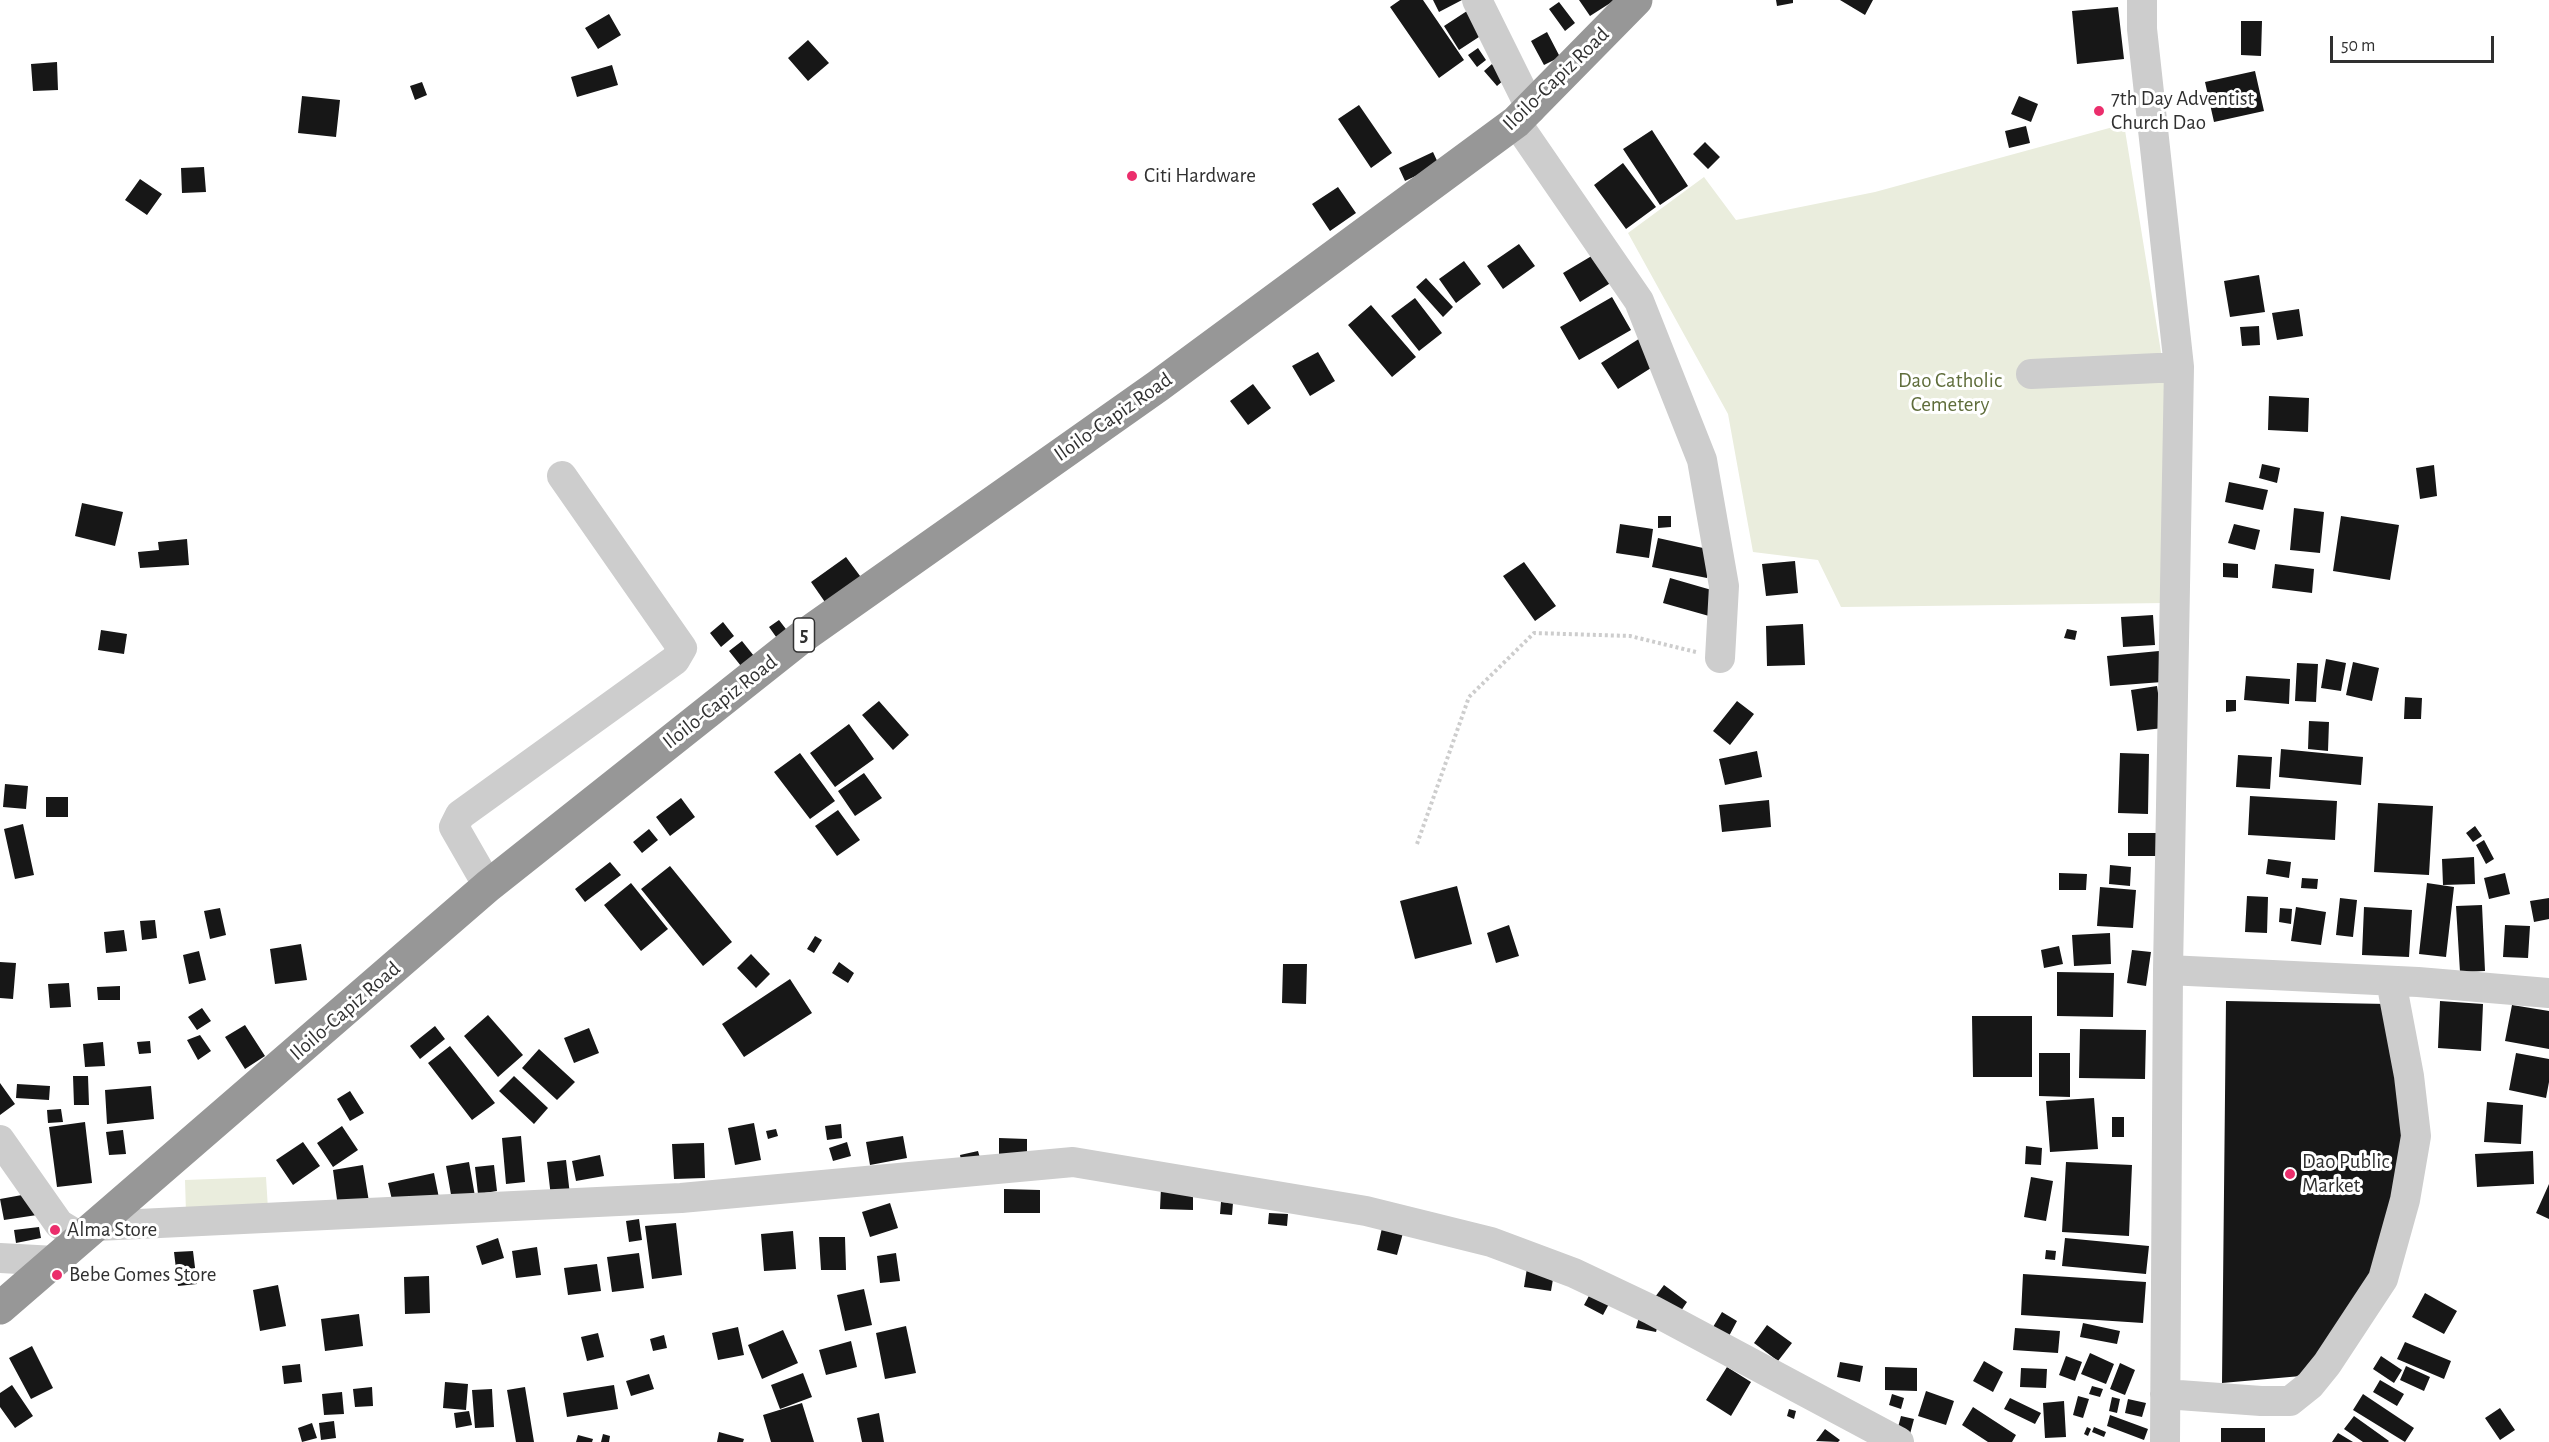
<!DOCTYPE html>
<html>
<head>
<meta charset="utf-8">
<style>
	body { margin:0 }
	#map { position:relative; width:2549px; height:1442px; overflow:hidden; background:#fff; font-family:"Alegreya Sans",sans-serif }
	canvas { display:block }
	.scale { position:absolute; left:2330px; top:36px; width:164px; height:27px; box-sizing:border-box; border:3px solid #303030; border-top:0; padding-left:8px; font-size:18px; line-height:21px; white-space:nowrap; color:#303030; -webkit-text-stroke:4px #fff; paint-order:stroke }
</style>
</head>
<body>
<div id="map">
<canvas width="2549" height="1442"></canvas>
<div class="scale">50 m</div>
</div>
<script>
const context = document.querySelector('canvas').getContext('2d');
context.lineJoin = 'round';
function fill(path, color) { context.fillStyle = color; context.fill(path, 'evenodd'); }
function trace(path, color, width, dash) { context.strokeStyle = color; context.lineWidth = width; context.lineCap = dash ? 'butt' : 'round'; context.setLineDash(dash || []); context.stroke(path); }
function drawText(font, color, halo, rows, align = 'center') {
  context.font = font + ' "Alegreya Sans",sans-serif'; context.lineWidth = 6; context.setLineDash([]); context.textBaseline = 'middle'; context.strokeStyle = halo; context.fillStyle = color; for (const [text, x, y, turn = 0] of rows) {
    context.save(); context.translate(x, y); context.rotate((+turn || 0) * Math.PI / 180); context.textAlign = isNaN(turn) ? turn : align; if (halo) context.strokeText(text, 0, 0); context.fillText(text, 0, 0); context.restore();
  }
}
const green = new Path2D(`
	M2124,124L2166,383L2167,603L1841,607L1818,560L1753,552L1728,414L1628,233L1704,177L1736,220L1875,192Z
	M266,1177L268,1209L186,1213L185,1180Z`);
const building = new Path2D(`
	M1400,0H1423L1464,60L1439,78L1390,7Z
	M1433,0H1462L1439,12Z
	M1579,0H1615L1590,16Z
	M1776,0H1793V3L1777,6Z
	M1840,0H1873L1865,15Z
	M1559,2L1575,23L1565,31L1549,9Z
	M2118,7L2124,59L2077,64L2072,11Z
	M1467,11L1482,35L1459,50L1444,26Z
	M609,14L621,35L598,49L585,28Z
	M2241,21H2262L2261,56L2241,55Z
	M1547,32L1560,57L1544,65L1531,41Z
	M808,40L829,63L808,81L788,58Z
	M1478,48L1486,60L1477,67L1468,55Z
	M57,62L58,90L33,91L31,64Z
	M1492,64L1505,79L1497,86L1484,71Z
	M612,65L618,85L577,97L571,77Z
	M2255,71L2264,111L2214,122L2205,82Z
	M422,82L427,95L415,100L410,86Z
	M302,96L340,100L336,137L298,133Z
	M2019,96L2038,104L2031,122L2011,114Z
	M1359,105L1392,153L1371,168L1338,119Z
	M2026,126L2030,143L2009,148L2005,131Z
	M1652,130L1688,186L1660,205L1623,149Z
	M1705,142L1720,157L1708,169L1693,154Z
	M1433,152L1439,165L1405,181L1399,168Z
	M1623,163L1656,207L1626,229L1594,185Z
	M204,167L206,192L182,193L181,168Z
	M140,179L162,194L147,215L125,200Z
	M1338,187L1356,213L1330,231L1312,204Z
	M1519,244L1535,266L1503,289L1487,266Z
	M1600,251L1617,279L1580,302L1563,273Z
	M1464,261L1481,284L1456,303L1439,279Z
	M2259,275L2265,312L2230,317L2224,281Z
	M1426,278L1453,307L1443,317L1416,287Z
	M1612,297L1631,330L1579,360L1560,327Z
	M1415,298L1442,333L1419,351L1391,316Z
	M1371,305L1416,357L1392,377L1348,325Z
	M2299,309L2303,336L2277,340L2272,313Z
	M2259,326L2260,345L2242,346L2240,327Z
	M1645,335L1662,361L1618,389L1601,363Z
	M1318,352L1335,381L1310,396L1292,366Z
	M1253,384L1271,408L1248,425L1230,401Z
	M2269,396L2309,398L2308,432L2268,430Z
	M2262,464L2280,468L2277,483L2259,478Z
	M2434,465L2437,496L2420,499L2416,468Z
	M2229,482L2268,490L2263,510L2225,502Z
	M82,503L123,512L115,546L75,536Z
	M2294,508L2324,512L2320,553L2290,550Z
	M1658,516H1671V527L1658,528Z
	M2341,516L2399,525L2390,580L2333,571Z
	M1620,524L1653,529L1649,558L1616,553Z
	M2234,524L2260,530L2255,550L2228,543Z
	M1658,538L1712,550L1707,578L1652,567Z
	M187,539L189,565L140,568L138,552L159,550L158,542Z
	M846,557L863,580L827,605L811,582Z
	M1795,561L1798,593L1766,596L1762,564Z
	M1524,562L1556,606L1535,621L1503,576Z
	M2223,563L2238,564V578L2223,577Z
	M2275,564L2314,569L2312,593L2272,588Z
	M1670,578L1715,591L1709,616L1663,603Z
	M2153,615L2155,645L2123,647L2121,617Z
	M779,620L789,633L779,641L769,627Z
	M723,622L734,636L721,647L710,633Z
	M1803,624L1805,665L1767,666L1766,626Z
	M2067,629L2077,631L2075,640L2064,638Z
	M101,630L127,634L124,654L98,650Z
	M742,641L758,661L745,671L729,651Z
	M2159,651L2162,682L2110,686L2107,656Z
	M2326,659L2346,663L2341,691L2321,688Z
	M2353,662L2379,668L2372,701L2346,695Z
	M2297,663L2318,664L2316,702L2295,701Z
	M2246,676L2290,679L2289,704L2244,700Z
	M2157,686L2163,728L2137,731L2131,690Z
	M2405,697L2422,698L2421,719H2404Z
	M2226,700H2236V711L2226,712Z
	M879,701L909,735L893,750L862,715Z
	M1737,701L1754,714L1730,745L1713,731Z
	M2309,721L2329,722L2328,751L2308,749Z
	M849,724L874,759L835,787L810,753Z
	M2281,749L2363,757L2361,785L2279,777Z
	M1757,751L1762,777L1725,785L1719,759Z
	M800,753L835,801L810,819L774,772Z
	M2120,753L2149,754L2148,814L2118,813Z
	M2238,755L2272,757L2270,789L2236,787Z
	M864,773L882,798L855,816L838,791Z
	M5,784L28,786L26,809L3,807Z
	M2250,796L2337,801L2335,840L2248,835Z
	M46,797H68V817H46Z
	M681,798L695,817L670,836L656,817Z
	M1769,800L1771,827L1722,832L1719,805Z
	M2378,803L2433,806L2429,875L2374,872Z
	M838,810L860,840L837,856L815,826Z
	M23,824L34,875L15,879L4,829Z
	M2475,826L2482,836L2473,842L2466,833Z
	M649,829L658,840L642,853L633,842Z
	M2128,833H2156V856H2128Z
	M2484,840L2494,859L2486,864L2476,845Z
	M2474,857L2475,884L2443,885L2442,859Z
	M2268,859L2291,862L2289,878L2266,874Z
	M610,862L621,875L585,902L575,889Z
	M2110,865L2131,867L2130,886L2109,884Z
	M670,866L732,942L703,966L641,889Z
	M2059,873L2087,874L2086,890H2059Z
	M2505,873L2510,894L2489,899L2484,878Z
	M2302,878L2318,879L2317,889L2301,888Z
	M631,883L668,929L641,951L604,905Z
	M2427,883L2454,887L2446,957L2419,954Z
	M1457,886L1472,944L1415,959L1400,901Z
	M2100,887L2136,890L2133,928L2097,926Z
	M2247,896L2268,897L2267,933L2245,932Z
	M2340,898L2357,900L2353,937L2336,935Z
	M2549,898V919L2534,922L2530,901Z
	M2482,905L2485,971L2460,972L2456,906Z
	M2296,907L2326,912L2321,945L2291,941Z
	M2364,907L2412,910L2409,957L2362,955Z
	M220,908L226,935L210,939L204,911Z
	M2280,908L2292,909L2291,924L2279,922Z
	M155,920L157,938L142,940L140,921Z
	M1509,925L1519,956L1496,963L1487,933Z
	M2505,925L2530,926L2528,958L2503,957Z
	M124,930L127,951L106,953L104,932Z
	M2110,933L2111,964L2074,966L2072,935Z
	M815,936L822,940L814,953L807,949Z
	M301,944L307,980L275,984L270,949Z
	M2059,946L2063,964L2044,968L2041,950Z
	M2132,950L2151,952L2146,986L2127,983Z
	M199,951L206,980L189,984L183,955Z
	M751,954L770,974L756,988L737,968Z
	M0,962L16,963L13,999L0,998Z
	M839,962L854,973L848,983L832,973Z
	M1283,964H1307L1306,1004L1282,1003Z
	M2057,972L2114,973L2113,1017L2057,1016Z
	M790,979L812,1013L744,1057L722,1024Z
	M69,983L71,1007L50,1008L48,984Z
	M120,986V1000H98L97,987Z
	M2226,1001L2388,1004L2410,1121L2373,1283L2301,1376L2222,1383Z
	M2440,1001L2483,1004L2481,1051L2438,1048Z
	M2512,1005L2549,1011V1049L2505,1041Z
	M202,1008L211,1021L197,1030L188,1017Z
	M488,1015L523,1055L498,1077L464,1036Z
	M1972,1016H2032V1077H1973Z
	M245,1025L265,1056L245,1069L225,1037Z
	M435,1026L445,1039L420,1059L410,1046Z
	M589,1028L599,1053L574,1063L564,1038Z
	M2080,1029L2146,1030L2145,1079L2079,1078Z
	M200,1035L211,1051L198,1060L187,1040Z
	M150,1041L151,1053L139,1054L137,1042Z
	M103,1042L105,1066L85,1067L83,1044Z
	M450,1046L495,1103L472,1120L428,1063Z
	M539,1049L575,1082L557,1100L522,1068Z
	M2039,1053H2070V1097L2039,1096Z
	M2516,1053L2549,1059V1082L2546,1098L2509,1090Z
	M73,1076H88L89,1105H74Z
	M514,1076L548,1108L534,1124L499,1091Z
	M0,1083L15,1104L0,1115Z
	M17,1084L50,1086L49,1100L16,1098Z
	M151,1086L154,1119L107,1124L105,1090Z
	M350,1091L364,1113L350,1121L337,1099Z
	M2094,1098L2098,1149L2050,1152L2046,1101Z
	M2487,1102L2523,1105L2521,1144L2484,1142Z
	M61,1109L63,1122L48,1123L47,1110Z
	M2112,1117H2124V1137H2112Z
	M85,1122L92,1183L57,1187L49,1127Z
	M754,1123L761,1160L735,1165L728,1128Z
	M841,1124L842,1138L827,1140L825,1126Z
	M342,1126L358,1150L333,1167L317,1143Z
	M776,1129L778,1136L768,1139L766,1131Z
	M123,1130L126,1154L109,1155L106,1132Z
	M521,1136L525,1182L506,1184L502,1138Z
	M903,1136L907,1158L870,1165L866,1142Z
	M999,1138L1027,1139V1159H999Z
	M303,1142L320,1166L293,1185L276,1160Z
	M847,1142L851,1156L833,1161L829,1148Z
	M704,1143L705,1178L674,1179L672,1144Z
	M2026,1146L2042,1148L2041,1165L2025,1164Z
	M978,1151L982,1165L963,1170L960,1155Z
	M2533,1151L2534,1184L2477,1187L2475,1154Z
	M600,1155L604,1176L576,1181L572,1161Z
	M566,1160L570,1195L551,1197L547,1162Z
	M469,1162L476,1202L453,1206L446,1166Z
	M2066,1162L2132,1165L2129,1236L2062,1232Z
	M363,1165L369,1202L338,1207L333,1170Z
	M494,1165L497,1191L478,1194L475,1167Z
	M434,1173L439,1198L394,1208L388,1183Z
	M2031,1177L2053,1181L2046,1221L2024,1217Z
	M2549,1184V1219L2536,1213Z
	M1161,1188L1193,1189V1210L1160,1209Z
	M1004,1189L1040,1190V1213H1004Z
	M33,1193L37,1215L4,1220L0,1199Z
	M1221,1202L1233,1203L1232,1215L1220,1214Z
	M890,1203L898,1228L870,1237L862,1212Z
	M1269,1213L1288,1214L1287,1226L1268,1224Z
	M639,1219L642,1240L629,1242L626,1221Z
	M676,1223L682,1275L652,1279L645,1226Z
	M39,1227L41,1238L16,1243L14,1230Z
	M1382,1228L1403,1233L1397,1255L1377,1250Z
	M793,1231L796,1269L764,1271L761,1234Z
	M819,1237H845L846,1270H821Z
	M498,1238L504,1258L482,1265L476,1246Z
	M2065,1238L2149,1246L2146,1274L2062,1266Z
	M537,1247L541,1275L516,1278L512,1251Z
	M2046,1250L2056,1251L2055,1260L2045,1259Z
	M193,1251L197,1284L178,1286L174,1252Z
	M639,1253L644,1288L612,1292L607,1257Z
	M896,1253L900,1281L880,1283L877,1256Z
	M597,1264L601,1291L568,1295L564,1268Z
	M1527,1268L1554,1273L1551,1291L1524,1287Z
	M2023,1274L2146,1282L2143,1323L2021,1315Z
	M429,1276L430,1313L405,1314L404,1277Z
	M278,1285L286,1326L260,1331L253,1290Z
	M1664,1285L1687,1302L1679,1314L1655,1297Z
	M864,1289L872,1325L845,1331L837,1295Z
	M1591,1292L1610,1302L1603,1315L1584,1305Z
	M2425,1293L2457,1311L2444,1334L2412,1317Z
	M1722,1312L1737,1321L1729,1336L1713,1327Z
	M359,1314L363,1346L325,1351L321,1319Z
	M1639,1317L1659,1321L1656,1332L1636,1328Z
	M2083,1323L2120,1331L2117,1344L2080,1337Z
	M1767,1325L1792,1343L1778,1361L1754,1343Z
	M906,1326L916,1373L885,1379L876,1333Z
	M738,1327L744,1355L718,1360L712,1333Z
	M2015,1328L2060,1331L2058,1353L2013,1350Z
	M783,1330L798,1363L762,1379L748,1345Z
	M598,1333L604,1357L587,1361L581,1337Z
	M664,1335L667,1348L653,1351L650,1339Z
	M851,1341L857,1367L826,1375L819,1350Z
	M2405,1342L2451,1361L2444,1379L2397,1359Z
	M32,1346L53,1388L31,1399L9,1358Z
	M2090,1353L2114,1364L2106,1384L2081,1374Z
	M2066,1356L2082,1362L2075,1381L2059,1375Z
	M2381,1356L2402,1370L2394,1383L2373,1369Z
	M1984,1361L2003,1372L1993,1392L1973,1381Z
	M1840,1362L1863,1366L1860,1382L1837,1377Z
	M2120,1363L2135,1370L2125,1395L2110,1389Z
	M300,1364L302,1382L284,1384L282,1366Z
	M2406,1366L2430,1377L2424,1391L2400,1380Z
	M1727,1367L1751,1382L1731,1416L1706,1400Z
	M1885,1367L1917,1368V1391L1885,1390Z
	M2021,1368L2047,1369L2046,1388L2020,1387Z
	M803,1373L812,1397L780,1409L771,1385Z
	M649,1374L654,1389L631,1396L626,1381Z
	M2380,1380L2404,1394L2397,1406L2373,1392Z
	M445,1382L468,1384L466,1410L443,1408Z
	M12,1385L33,1416L15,1428L0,1407V1393Z
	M614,1385L618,1409L567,1417L563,1393Z
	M2092,1386L2103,1389L2100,1397L2089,1394Z
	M372,1387L373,1406L355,1407L353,1389Z
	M525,1387L534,1442H516L507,1390Z
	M492,1389L494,1427L475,1428L472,1390Z
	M1926,1391L1954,1401L1946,1425L1918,1416Z
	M342,1392L344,1414L324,1415L322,1394Z
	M1892,1394L1904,1398L1901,1409L1889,1405Z
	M2363,1394L2414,1428L2405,1442L2353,1410Z
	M2078,1396L2089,1399L2083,1418L2073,1415Z
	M2112,1397L2120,1399L2117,1413L2109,1411Z
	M2010,1398L2041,1413L2035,1424L2004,1409Z
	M2128,1399L2146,1403L2142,1417L2125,1413Z
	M2064,1401L2066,1437L2045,1438L2043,1403Z
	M802,1403L814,1442H771L763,1415Z
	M1973,1407L2016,1435L2012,1442H1988L1962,1425Z
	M2500,1408L2515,1430L2500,1440L2485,1418Z
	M1789,1409L1796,1411L1794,1419L1787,1416Z
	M469,1411L472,1425L456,1428L454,1413Z
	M879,1413L884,1442H862L857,1418Z
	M2110,1415L2148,1429L2144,1440L2107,1426Z
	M1901,1416L1914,1419L1910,1434L1897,1431Z
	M2354,1416L2389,1441L2388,1442H2363L2344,1429Z
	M334,1421L336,1438L321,1440L319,1423Z
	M312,1423L317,1438L302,1442L298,1428Z
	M2087,1427L2091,1429L2088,1436L2084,1434Z
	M2094,1427L2106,1432L2104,1437L2092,1432Z
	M2221,1428H2265V1442H2221Z
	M1825,1429L1840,1440L1838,1442L1816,1441Z
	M719,1432L744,1439L743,1442H717Z
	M2338,1433L2353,1442H2332Z
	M603,1434L610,1436L609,1442H601Z
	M578,1435L593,1439L592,1442H576Z`);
const path = new Path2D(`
	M1417,844L1469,697L1534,633L1630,636L1696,652`);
const minor = new Path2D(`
	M1477,0L1531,109
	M2142,0V29L2179,367L2168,970L2165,1442
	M1516,122L1639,301L1702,460L1724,586L1720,658
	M2031,374L2179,367
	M488,886L454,827L460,815L675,660L682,648L562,476
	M2168,970L2418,982L2549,993
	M0,1140L59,1224L82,1238
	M97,1226L681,1198L1073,1162L1366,1211L1491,1242L1574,1273L1652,1310L1899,1442
	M0,1258L55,1261
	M2165,1394L2261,1401H2290L2310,1385L2327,1364L2383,1279L2405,1200L2416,1136L2409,1076L2391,981`);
const highway = new Path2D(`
	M0,1308L488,886L802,637L1158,386L1516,122L1636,0`);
const markers = [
	[2099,111,6,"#eb2e6c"],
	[1132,176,6,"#eb2e6c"],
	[2290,1174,6,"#eb2e6c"],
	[55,1230,6,"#eb2e6c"],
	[57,1275,6,"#eb2e6c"]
];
const shields = [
	[804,635,21]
];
const shieldNames = [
	["5",804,635]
];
const streetNames = [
	["Iloilo-Capiz Road",1556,79,-44],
	["Iloilo-Capiz Road",1113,417,-35],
	["Iloilo-Capiz Road",720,702,-38],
	["Iloilo-Capiz Road",345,1011,-41]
];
const poiNames = [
	["7th Day Adventist",2111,99],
	["Church Dao",2111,123],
	["Citi Hardware",1144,176],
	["Dao Public",2302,1162],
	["Market",2302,1186],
	["Alma Store",67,1230],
	["Bebe Gomes Store",69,1275]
];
const parkNames = [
	["Dao Catholic",1950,381],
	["Cemetery",1950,405]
];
fill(green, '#eaeddd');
fill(building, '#171717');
trace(path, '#cdcdcd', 4, [3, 3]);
trace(minor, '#cdcdcd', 30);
trace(highway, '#979797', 33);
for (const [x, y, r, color] of markers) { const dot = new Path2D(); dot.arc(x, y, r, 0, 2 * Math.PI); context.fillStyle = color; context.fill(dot); trace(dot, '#fff', 2); }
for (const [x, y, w] of shields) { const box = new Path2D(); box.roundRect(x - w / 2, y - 17, w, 34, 4.5); context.fillStyle = '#fff'; context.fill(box); trace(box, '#303030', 1.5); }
drawText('bold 20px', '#303030', null, shieldNames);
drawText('21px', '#303030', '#fff', streetNames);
drawText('21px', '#303030', '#fff', poiNames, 'left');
drawText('21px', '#5f6d3b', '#fff', parkNames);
</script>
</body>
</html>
